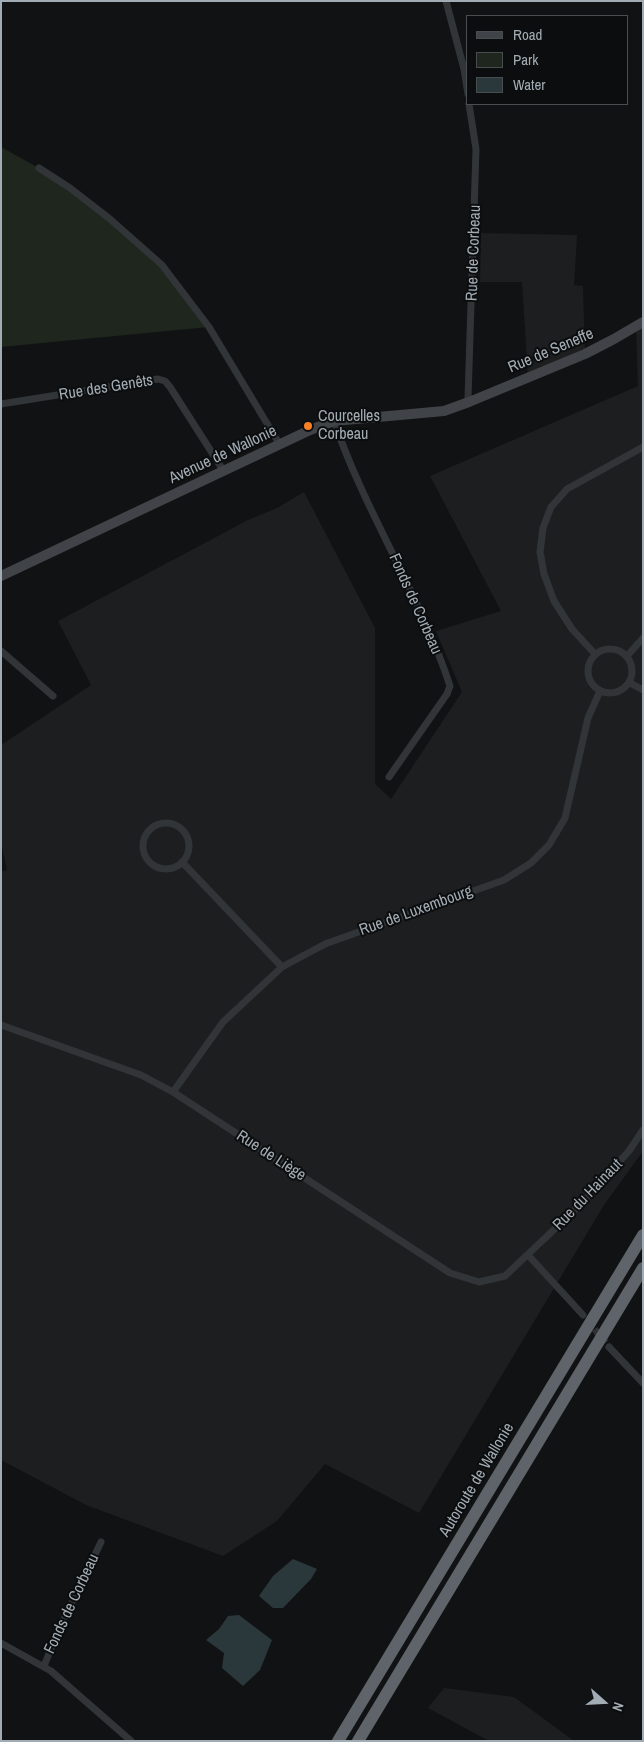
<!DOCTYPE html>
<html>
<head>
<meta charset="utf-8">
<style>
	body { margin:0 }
	#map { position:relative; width:644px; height:1742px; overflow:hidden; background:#111213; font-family:"Archivo Narrow",sans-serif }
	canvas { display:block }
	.frame { position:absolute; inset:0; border:2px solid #a2acb4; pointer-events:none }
	.legend { position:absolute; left:466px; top:15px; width:162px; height:90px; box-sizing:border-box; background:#0c0d0e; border:1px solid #484d50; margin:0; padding:6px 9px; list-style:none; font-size:15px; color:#a2acb4 }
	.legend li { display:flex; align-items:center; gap:10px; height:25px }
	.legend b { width:25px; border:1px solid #484d50 }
	.north { position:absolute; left:579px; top:1677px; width:50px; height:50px; -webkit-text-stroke:4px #0c0d0e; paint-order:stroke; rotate:109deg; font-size:14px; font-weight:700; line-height:20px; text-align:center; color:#a2acb4 }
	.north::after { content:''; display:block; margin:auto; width:18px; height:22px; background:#a2acb4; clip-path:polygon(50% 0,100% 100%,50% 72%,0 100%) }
</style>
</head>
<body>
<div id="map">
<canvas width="644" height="1742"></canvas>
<div class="frame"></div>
<ul class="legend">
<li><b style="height:6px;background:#404448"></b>Road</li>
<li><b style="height:14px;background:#1e261e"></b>Park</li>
<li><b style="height:14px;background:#2a383c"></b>Water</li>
</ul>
<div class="north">N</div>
</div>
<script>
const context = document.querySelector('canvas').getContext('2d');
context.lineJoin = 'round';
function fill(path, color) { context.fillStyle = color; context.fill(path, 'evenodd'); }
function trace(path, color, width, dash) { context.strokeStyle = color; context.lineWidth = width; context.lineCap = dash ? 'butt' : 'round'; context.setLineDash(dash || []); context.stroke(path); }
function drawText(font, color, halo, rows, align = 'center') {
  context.font = font + ' "Archivo Narrow",sans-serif'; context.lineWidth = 4; context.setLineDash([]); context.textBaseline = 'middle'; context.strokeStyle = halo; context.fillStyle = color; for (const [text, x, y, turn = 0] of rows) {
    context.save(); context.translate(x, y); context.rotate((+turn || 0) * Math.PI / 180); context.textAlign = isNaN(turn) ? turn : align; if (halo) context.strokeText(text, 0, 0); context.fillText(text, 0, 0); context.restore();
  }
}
const built = new Path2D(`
	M481,233L577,235L574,285L583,286L585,354L528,377L522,282H480Z
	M643,322V1151L604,1205L419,1513L325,1464L277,1521L223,1556L86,1505L1,1460V872L7,870L1,842V745L91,685L58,621L248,520L277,508L304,492L375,628V784L391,799L462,692L436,631L501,611L430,476L638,386L636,325Z
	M444,1688L514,1697L574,1741H489L428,1708Z`);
const green = new Path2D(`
	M1,147L39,168L70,188L162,265L209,327L1,347Z`);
const water = new Path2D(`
	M293,1559L317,1569L311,1579L283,1608H273L259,1596L273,1576Z
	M239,1615L272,1640L260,1670L243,1686L222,1668L224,1653L206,1640L219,1629L228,1616Z`);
const streetTunnel = new Path2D(`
	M588,1321L609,1347`);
const street = new Path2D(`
	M446,1L464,69L468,94
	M39,168L70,188L110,219L162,265L209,327L280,445
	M469,402L468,398L476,149L469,104
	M1,404L158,379L165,381L170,387L223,470
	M334,421C365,512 420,594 450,686L447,694L389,777
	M588 671a22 22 0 1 1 44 0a22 22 0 1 1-44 0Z
	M1,651L53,696
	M595,654L572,629L554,601L544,574L540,552L543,528L551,507L567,489L643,447
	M627,656L643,638
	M630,683L643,690
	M143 846a23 23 0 1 1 46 0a23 23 0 1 1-46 0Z
	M182,862L282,967
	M1,1025L141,1075L173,1092L450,1273L479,1282L505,1276L581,1204L629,1151L643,1130
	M173,1092L223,1022L282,967L325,944L504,880L531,863L549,845L565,818L588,718L600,691
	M528,1255L583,1315
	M609,1347L643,1383
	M1,1643L51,1671L131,1741
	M44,1666L56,1636L101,1542`);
const secondary = new Path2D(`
	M1,576L310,430L334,421L444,411L469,402L585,354L614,339L643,322`);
const highway = new Path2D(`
	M338,1741L643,1235
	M358,1741L643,1268`);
const markers = [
	[308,426,5,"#f98024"]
];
const streetNames = [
	["Rue de Corbeau",474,253,-88],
	["Rue de Seneffe",551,351,-23],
	["Rue des Genêts",106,388,-9],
	["Avenue de Wallonie",223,455,-25],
	["Fonds de Corbeau",415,604,66],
	["Rue de Luxembourg",416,911,-20],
	["Rue de Liège",271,1156,33],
	["Rue du Hainaut",588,1195,-46],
	["Autoroute de Wallonie",477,1480,-59],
	["Fonds de Corbeau",72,1604,-65]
];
const poiNames = [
	["Courcelles",318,417],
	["Corbeau",318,435]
];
fill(built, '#1d1e20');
fill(green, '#1e261e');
fill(water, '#2a383c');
trace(streetTunnel, '#2e3133', 7, [7, 3.5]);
trace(street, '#323538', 7);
trace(secondary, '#404448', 10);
trace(highway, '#5e6469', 12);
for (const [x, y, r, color] of markers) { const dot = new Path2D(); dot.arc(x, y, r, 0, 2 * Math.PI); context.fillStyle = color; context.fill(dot); trace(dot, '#0c0d0e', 2); }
drawText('16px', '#a2acb4', '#0c0d0e', streetNames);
drawText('16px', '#a2acb4', '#0c0d0e', poiNames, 'left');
</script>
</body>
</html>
